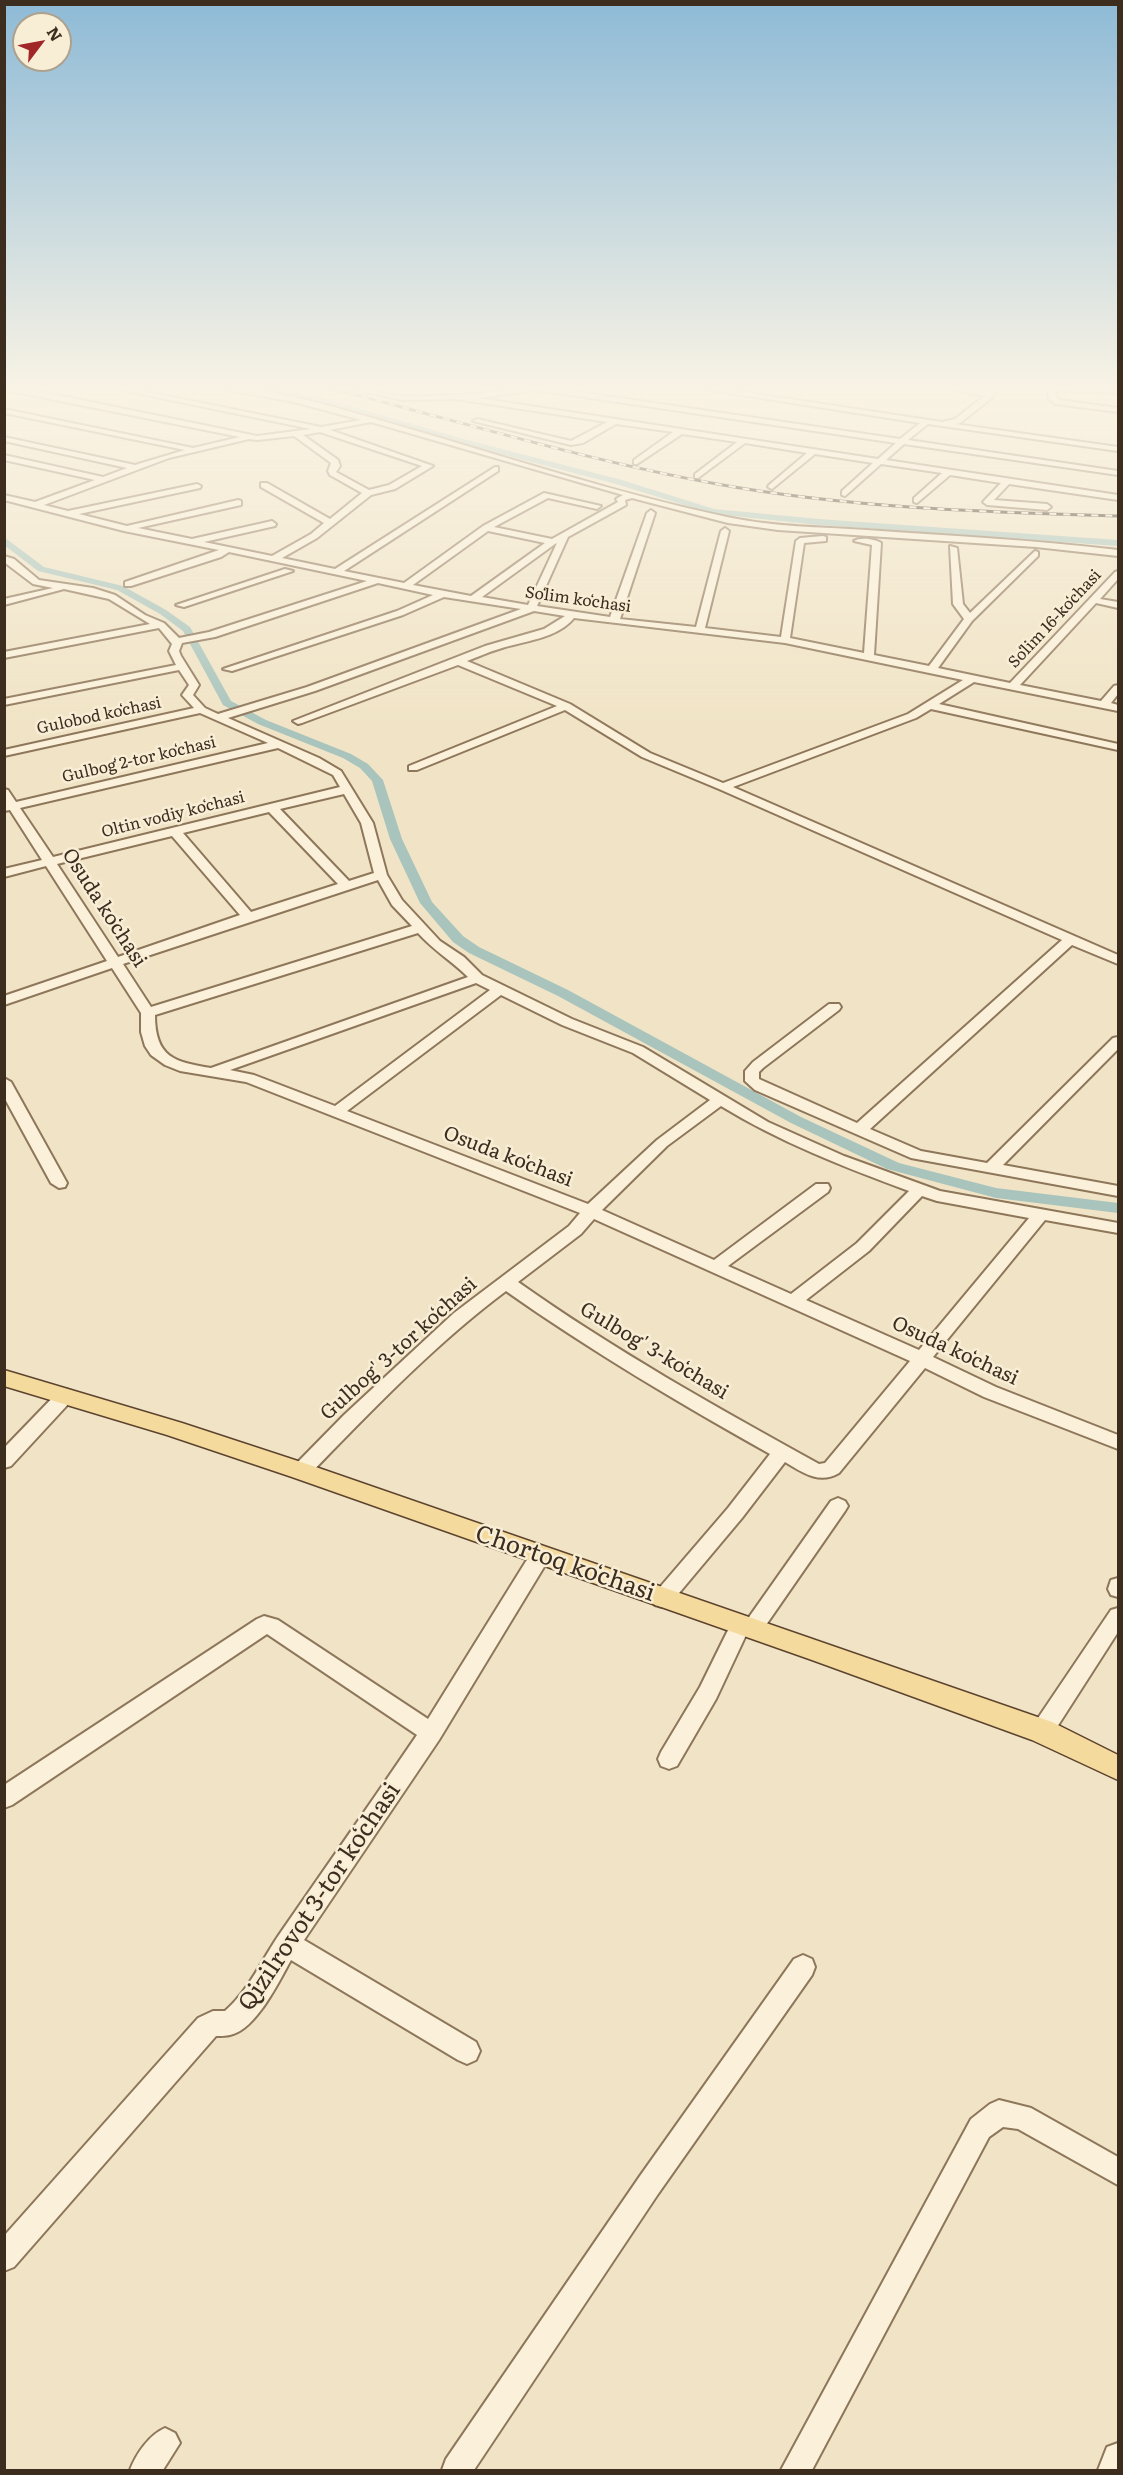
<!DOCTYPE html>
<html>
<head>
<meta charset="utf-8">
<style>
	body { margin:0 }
	#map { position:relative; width:1123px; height:2475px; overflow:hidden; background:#f1e4c6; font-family:Literata,serif }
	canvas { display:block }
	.frame { position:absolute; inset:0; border:6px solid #3d2d1f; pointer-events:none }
	.north { position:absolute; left:12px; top:12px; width:60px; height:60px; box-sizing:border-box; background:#f8eed6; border:2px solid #ada18d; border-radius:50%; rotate:58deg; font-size:16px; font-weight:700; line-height:24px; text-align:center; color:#3d2d1f }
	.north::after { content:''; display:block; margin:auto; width:21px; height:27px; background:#a12627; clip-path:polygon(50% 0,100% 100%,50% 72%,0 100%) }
</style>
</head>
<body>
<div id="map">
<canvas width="1123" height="2475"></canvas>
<div class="frame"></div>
<div class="north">N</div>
</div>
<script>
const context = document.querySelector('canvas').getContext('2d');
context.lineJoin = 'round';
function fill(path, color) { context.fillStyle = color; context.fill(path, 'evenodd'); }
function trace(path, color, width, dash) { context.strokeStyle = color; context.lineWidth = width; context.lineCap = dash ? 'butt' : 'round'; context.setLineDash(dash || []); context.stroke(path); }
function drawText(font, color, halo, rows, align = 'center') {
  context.font = font + ' Literata,serif'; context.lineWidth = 5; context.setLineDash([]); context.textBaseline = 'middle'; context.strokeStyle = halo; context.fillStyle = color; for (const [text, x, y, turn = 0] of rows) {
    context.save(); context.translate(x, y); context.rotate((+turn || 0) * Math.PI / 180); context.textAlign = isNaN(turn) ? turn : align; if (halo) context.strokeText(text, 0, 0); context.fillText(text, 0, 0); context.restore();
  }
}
const canal = new Path2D(`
	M247,386H262L324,398L460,438L622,480L714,509L819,519L1118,540V546L819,525L713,514L616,484L454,442L320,402Z
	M4,537L44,567L123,586L166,610L190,627L231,701L266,720L351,754L368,764L383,780L402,839L432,902L463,936L479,947L568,990L801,1117L899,1163L996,1188L1118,1203V1213L996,1198L887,1169L791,1123L558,996L469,953L453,942L420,903L390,839L372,781L360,768L343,758L258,724L223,705L183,631L160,614L117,590L38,571L4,545Z`);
const minor = new Path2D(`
	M13,386L257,436L311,429L102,386H118L321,427L361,420L294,402L206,386C272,386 340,409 403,427C510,458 618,494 727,517C773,527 820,527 867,530C951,536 1035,540 1118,550V556L1036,547L778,530L728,523L632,498L625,500L626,505L568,537L537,606L610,617L647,513L651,510L655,513L620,619L696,627L721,531L725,528L729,531L705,628L781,637L796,541L800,538L823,536L826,537V541L804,543L790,638L864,653L872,545L854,541C860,537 875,539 881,543L874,655L929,666L964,619L953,604L950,546L957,548L963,604L970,613L1035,551L1038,552V556L972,621L938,668L1010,683L1115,572L1118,571V579L1100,599L1118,602V608L1096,603L1020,685L1101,701L1114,686L1118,685V694L1111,703L1118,705V711L974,682L939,704L1118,744V750L931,709L916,718L733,787L1118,955V964L1072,945L870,1129L921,1151L987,1163L1113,1038L1118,1037V1049L1003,1165L1118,1186V1196L911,1158L755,1090L745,1081V1071L753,1062L829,1004H839L841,1007L839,1010L763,1068L759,1072V1079L857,1123L1062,940L719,789L642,757L565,710L417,770H409V766L557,706L458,665L302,723L298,724L293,721L485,646L544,629L565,616L534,611L315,691L228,718L319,758L341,771L373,823L387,875L402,900L440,941L464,957L482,975L572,1019L643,1047L768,1122L844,1156L940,1191L1118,1223V1233L1045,1220L933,1357L996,1387L1118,1435V1449L984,1397L925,1368L839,1473C819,1485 802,1472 785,1462L742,1518L669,1605L662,1607L655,1605L652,1599L655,1593L728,1508L770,1454C679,1403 591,1351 506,1291C434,1345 371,1411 308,1476L301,1478L294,1476L291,1471L294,1466L344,1415L454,1313L569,1226L580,1213L246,1082L180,1071L165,1065L151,1055L145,1046L141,1032V1013L112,968L4,1005V996L107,961L46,866L4,877V869L42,860L10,810L4,811V789L8,790L16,802L268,743L200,713L4,756V750L194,708L182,695L189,685L179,670L4,705V699L176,665L169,651L172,644L159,628L4,658V652L150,624L109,599L64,589L4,605V599L53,588L33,584L4,562V556L14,559L39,580L93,588L115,595L145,615L164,623L179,638L209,632L367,581L229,552L221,557L131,586H125V582L219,550L124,531L4,500V495L35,502L95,480L4,460V455L103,477L127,468L4,441V437L135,465L185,450L4,413V409L193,448L240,437L10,391ZM371,422L623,495L616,499L618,502L552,539L494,527L548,498L597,509L601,506L544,493L483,526L404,583L344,571L498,471V467H495L335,569L282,558L317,538L371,495L395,489L433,466L330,430ZM320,432L422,466L389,485L369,490L336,472L340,466L338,460L303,435ZM294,436L331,463L328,471L330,475L362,493L330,519L267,483H261V487L324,523L311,534L272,556L204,542L275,526L276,524L272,521L192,539L138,528L241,505V501L238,500L127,526L79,514L200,488L201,486L197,484L68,511L44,505L169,458L249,439L257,440ZM488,531L545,543L471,596L413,585ZM557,543L528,605L482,597L555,544ZM378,583L433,595L397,611L223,669L232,671L403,615L444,597L521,609L307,687L218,714L205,708L193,695L199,685L181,656L179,651L182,643L215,637ZM574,618L785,643L963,680L908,714L723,783L650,753L570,704L467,661C478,657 488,652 499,649C523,641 557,639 574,618ZM278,748L333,775L340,787L53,857L20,808ZM344,794L361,823L374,873L349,881L280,809ZM269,812L338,884L251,912L183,833ZM172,836L240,915L118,957L57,864ZM378,880L392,905L412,926L151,1007L123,964ZM418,933C433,950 452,961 468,977L211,1068C175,1062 155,1058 155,1015ZM476,983L490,990L335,1106L254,1075L230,1070ZM501,995L562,1025L633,1053L710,1100L657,1140L588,1204L347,1111ZM721,1106C780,1142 844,1167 909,1191L857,1243L791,1294L728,1266L828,1192L830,1188L828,1184H816L714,1260L602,1210L667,1146ZM922,1196L937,1201L1029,1218L919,1350L806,1300L869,1251ZM594,1219L910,1361L825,1463L819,1464C716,1407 614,1350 518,1282L581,1234Z
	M336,386C360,386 382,395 405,396C445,397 485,393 525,389L518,386H538L900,439L920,423L684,386H704L942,422L955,419L984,396L934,386H951L988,392L990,386H998L993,397L960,423L955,424L1118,447V451L928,424L908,440L1118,471V475L904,444L886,460L1118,495V500L1009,484L994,500L1047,504L1051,507L1047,510L987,505L983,502L1001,483L950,475L917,503L914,502V498L942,473L881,464L845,496L842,495V491L873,463L815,454L772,489L768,487L769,485L807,453L745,443L698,478H695V474L737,442L682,434L637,464H634V460L673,432L616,424L583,443L571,445L473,421L477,419L571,441L607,422L455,399L403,400ZM536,390L896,443L878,459L478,398Z
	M1047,386L1118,389V393L1055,390L1057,398L1060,400L1118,408V412L1055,404L1049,399Z
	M285,569L293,571L184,607L176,605Z
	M4,1078L11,1082L67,1183L65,1187L59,1188L51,1183L4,1097Z
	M65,1389L71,1391L74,1396L71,1401L11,1466L4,1468V1448L59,1391Z
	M838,1498L845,1501L848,1506L845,1511L759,1635L752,1638L746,1635L716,1699L677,1766L669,1769L661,1766L658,1759L661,1752L700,1687L733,1620L740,1617L747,1620L831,1501Z
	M540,1548L547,1550L550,1556L547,1562L439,1740L304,1940L476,2042L480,2051L476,2060L467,2064L458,2060L291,1960C279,1981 256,2030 230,2035C226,2036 220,2036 216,2036L14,2267L4,2271V2236L198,2018L213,2011H225C250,1989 262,1959 281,1932C326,1867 372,1801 417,1735L267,1634L12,1805L4,1808V1785L257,1619L264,1616L278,1620L428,1719L533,1550Z
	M1118,1578V1597L1111,1595L1108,1589L1111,1580Z
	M1118,1608V1632L1050,1738L1042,1741L1034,1738L1031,1731L1034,1724L1111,1610Z
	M803,1955L812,1959L815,1967L812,1975L658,2194L474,2470H442L446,2459L640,2176L794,1959Z
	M999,2100L1031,2108L1118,2157V2185L1018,2129L1003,2127L989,2137L812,2470H781L971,2119L990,2104Z
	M165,2428L175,2433L180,2443L163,2470H130C136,2454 149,2435 165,2428Z
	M1118,2443V2470H1098L1107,2447Z`);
const major = new Path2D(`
	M4,1370L182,1423L310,1465L1052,1722L1118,1755V1780L1032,1740L812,1660L292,1477L167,1435L4,1386Z`);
const rail = new Path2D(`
	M321,386C453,419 583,460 717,484C849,508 984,512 1118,516`);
const farStreetnames = [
	["Soʻlim koʻchasi",578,600,8],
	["Soʻlim 16-koʻchasi",1055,619,-47],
	["Gulobod koʻchasi",99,716,-12],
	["Gulbogʻ 2-tor koʻchasi",139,760,-13],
	["Oltin vodiy koʻchasi",173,815,-14]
];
const streetNames = [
	["Osuda koʻchasi",104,908,57],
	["Osuda koʻchasi",508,1157,21],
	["Gulbog' 3-tor koʻchasi",399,1349,-42],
	["Gulbog' 3-koʻchasi",654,1351,31],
	["Osuda koʻchasi",955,1351,25]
];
const nearStreetnames = [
	["Chortoq koʻchasi",565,1564,19],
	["Qizilrovot 3-tor koʻchasi",320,1897,-56]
];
fill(canal, '#a8c4bc');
trace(minor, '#8e765a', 4);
trace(major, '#5c432e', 3);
fill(minor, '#fbf1da');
fill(major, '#f5da9d');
trace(rail, '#3d2d1f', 3);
trace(rail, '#f8eed6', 2, [7]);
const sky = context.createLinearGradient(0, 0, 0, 733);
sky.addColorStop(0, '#8ebad6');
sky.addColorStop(0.53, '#f9f3e5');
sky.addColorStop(1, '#f9f3e500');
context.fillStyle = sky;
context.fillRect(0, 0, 1123, 733);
drawText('16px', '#3d2d1f', '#f8eed6', farStreetnames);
drawText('20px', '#3d2d1f', '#f8eed6', streetNames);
drawText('24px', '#3d2d1f', '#f8eed6', nearStreetnames);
</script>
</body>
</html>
